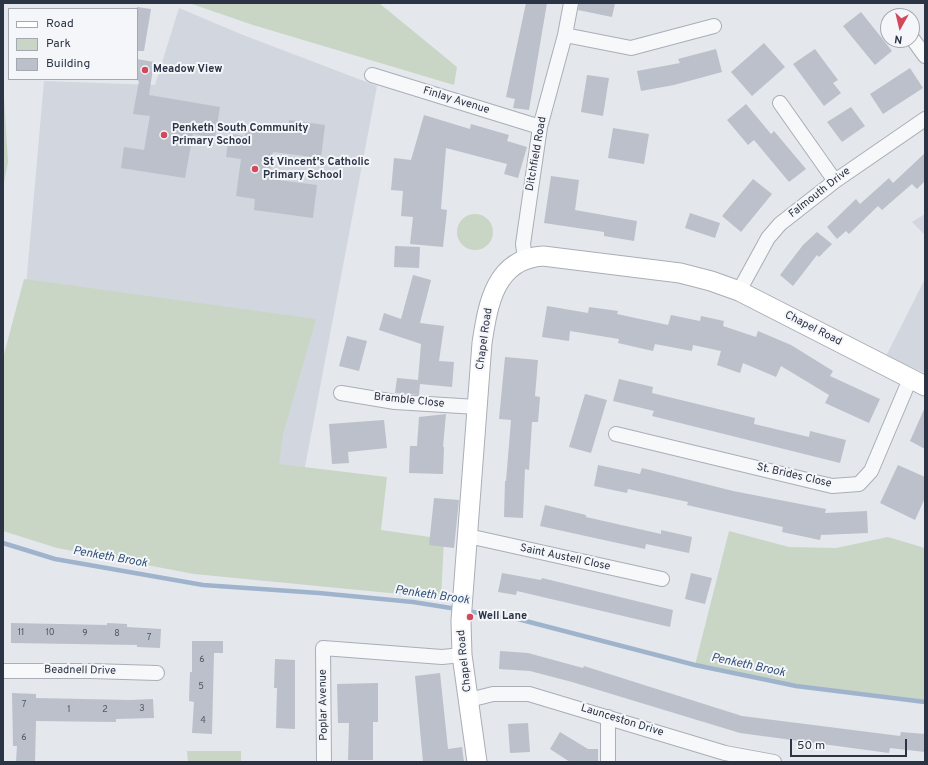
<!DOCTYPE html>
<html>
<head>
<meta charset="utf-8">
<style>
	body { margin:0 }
	#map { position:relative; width:928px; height:765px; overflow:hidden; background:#e4e7ec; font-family:Overpass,sans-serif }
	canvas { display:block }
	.frame { position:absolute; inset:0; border:4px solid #2b3445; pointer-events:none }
	.legend { position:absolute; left:8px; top:8px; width:130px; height:72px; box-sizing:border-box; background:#f4f6f9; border:1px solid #a4a8b1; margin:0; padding:5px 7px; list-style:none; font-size:12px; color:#2b3445 }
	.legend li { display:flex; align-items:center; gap:8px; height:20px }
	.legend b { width:20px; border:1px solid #a4a8b1 }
	.north { position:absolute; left:880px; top:8px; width:40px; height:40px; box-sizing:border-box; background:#f4f6f9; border:1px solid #a4a8b1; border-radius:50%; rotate:188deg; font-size:11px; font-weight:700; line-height:16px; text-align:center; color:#2b3445 }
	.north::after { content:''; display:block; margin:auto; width:14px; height:18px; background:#d1495b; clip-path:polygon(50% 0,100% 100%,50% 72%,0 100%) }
	.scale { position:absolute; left:790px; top:739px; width:117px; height:18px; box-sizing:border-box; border:2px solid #2b3445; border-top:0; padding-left:5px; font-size:12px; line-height:14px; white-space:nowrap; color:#2b3445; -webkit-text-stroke:3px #f4f6f9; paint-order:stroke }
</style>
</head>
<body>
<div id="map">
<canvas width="928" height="765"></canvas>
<div class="frame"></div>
<ul class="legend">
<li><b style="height:5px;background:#fff"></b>Road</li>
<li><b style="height:11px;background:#c9d6c5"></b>Park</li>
<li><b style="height:11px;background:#bbc0ca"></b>Building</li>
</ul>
<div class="north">N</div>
<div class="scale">50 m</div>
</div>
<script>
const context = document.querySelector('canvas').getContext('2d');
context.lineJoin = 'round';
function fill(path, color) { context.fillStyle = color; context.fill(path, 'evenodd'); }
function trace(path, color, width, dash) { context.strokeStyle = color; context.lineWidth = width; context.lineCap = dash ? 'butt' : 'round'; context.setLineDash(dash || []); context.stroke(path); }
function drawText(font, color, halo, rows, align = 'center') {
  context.font = font + ' Overpass,sans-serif'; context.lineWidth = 4; context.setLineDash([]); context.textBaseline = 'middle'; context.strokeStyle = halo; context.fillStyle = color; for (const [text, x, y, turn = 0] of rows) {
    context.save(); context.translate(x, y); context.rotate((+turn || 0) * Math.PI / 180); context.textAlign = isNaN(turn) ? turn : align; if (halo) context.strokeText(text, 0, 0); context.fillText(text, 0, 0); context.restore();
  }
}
const built = new Path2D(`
	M179,8L243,35L377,86L297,509L16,401L44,81L155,85Z
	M925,214V235L912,222Z
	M925,279V373L886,356Z`);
const green = new Path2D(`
	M189,3H379L457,67L454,85L253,25Z
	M3,81L8,162L3,188Z
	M457 232a18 18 0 1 1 36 0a18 18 0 1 1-36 0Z
	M24,279L316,319L283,434L279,464L387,477L381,530L444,539L441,598L194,574L57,548L3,531V358Z
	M729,531L789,547L836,548L888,537L925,548V702L796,686L695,665Z
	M187,751H241V762H188Z`);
const stream = new Path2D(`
	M3,543L55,559L203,585L319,593L413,602L457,609
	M466,611L514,618L695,665L796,686L925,702`);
const building = new Path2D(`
	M526,3H547L529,110L513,108L515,99L506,97Z
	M579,3H615L612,17L578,10Z
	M137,7L151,9L144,51H137Z
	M861,12L892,51L875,65L843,26Z
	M764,43L785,67L752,96L731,72Z
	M716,49L722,72L674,85L641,91L637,71L680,63L678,59Z
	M815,49L838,80L833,83L841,93L824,106L793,64Z
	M137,59L154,62L149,95L220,107L215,138L193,134L185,178L121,168L124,147L144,150L150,116L133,114L139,81L137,80Z
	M910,68L923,88L883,114L870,94Z
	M587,75L609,78L603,116L581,112Z
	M746,104L771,134L774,131L806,169L789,182L754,140L748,145L727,120Z
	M851,107L865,126L842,142L827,122Z
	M424,115L470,129L471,124L509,135L507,141L527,147L518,178L504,174L507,164L446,148L441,209L447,210L443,247L410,244L413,217L401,216L403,191L391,190L394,158L411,160Z
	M289,120L325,125L321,158L273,152L270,179L317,185L313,218L254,210L255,199L236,196L241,159L226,157L229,134L245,136L246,128L288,133Z
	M613,128L649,134L644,164L608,158Z
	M925,153V181L917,189L912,184L882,210L878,206L849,234L846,231L837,239L827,227L856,199L860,204L889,178L893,183Z
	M551,176L579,180L575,210L637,221L634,241L604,236V232L544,223Z
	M753,179L772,194L741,232L722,216Z
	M690,213L720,223L715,238L685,228Z
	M817,232L832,244L819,257L817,255L793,286L780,275L803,245Z
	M395,246L420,247L419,268L394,267Z
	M413,275L431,280L420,323L444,326L439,361L454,362L452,387L420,384L419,395L395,393L397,378L418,380L421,344L379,330L384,313L401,319Z
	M547,306L588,313L589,307L618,311L617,314L668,325L671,315L700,321L701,316L724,321L723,326L756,337L758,331L791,345L833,371L830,376L880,399L869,423L825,403L829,395L781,366L776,377L743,363L740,373L717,365L721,351L693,345L692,351L655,344L653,351L618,343L619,339L570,331L569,341L542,337Z
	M347,336L367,341L359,371L339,366Z
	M505,357L538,360L535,396L540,397L538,422H532L529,470L525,469L523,518L504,517L505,481H506L511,420L499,419Z
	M619,379L653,387L652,393L755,418L754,424L809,437L810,431L846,440L840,463L652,416L654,411L613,401Z
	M585,394L607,400L591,453L569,447Z
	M925,407V449L910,441Z
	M446,414L443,447H444L443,474L409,473L410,446H417L419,417Z
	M384,420L387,448L348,452L349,463L332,464L329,424Z
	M598,465L640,474L642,468L733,491L826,509L825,513L867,511L868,533L821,535L820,540L782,532L783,527L687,505L688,502L628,489L627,493L594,486Z
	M898,465L925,477V498L915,520L880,503Z
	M434,498L459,500L454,548L429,545Z
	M545,505L586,515V517L661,534V530L692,537L689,553L646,544L645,549L540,526Z
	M502,573L541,580L542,578L673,610L670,627L517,591L516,595L498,592Z
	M691,573L712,578L705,604L685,599Z
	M11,623L107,625V623L127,624V627L161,629L160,648L137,647V645L11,643Z
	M192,641H223V653H214L212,734L192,733L194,702L189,701L190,672H192Z
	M500,651L528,653L583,668L584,666L742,716L900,736L901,732L925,734V752L890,748L889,753L740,733L572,682L530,671L499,669Z
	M275,659L295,660V729L276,728L277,688H274Z
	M440,673L448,749L462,747L464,762H423L415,676Z
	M378,683V722H373V760H348L349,723H338L337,684Z
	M12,693L36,694V698L130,700L153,699L154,718L116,719V722L36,721L35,762H16L17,746H13Z
	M528,723L530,752L510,753L508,724Z
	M560,732L588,749H598V762H570L550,749Z`);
const street = new Path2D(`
	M565,35L631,48L714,26
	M912,38L925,56
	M372,75L540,127
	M780,103L835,181
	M525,259L523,244L540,127L565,35L571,3
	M739,291L768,238L780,224L835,181L925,119
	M341,393L395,402L477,407
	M616,434L832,486L859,484L871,471L910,379
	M468,536L662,579
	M3,671H91L157,673
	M469,700L493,694H529L725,753L774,762
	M608,717V762
	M324,762L323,648L442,657L462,655`);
const secondary = new Path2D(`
	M477,762L462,655L461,621L482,343C488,304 495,259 543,256L680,273L711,281L739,291L925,386`);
const markers = [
	[145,70,4,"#d1495b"],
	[164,135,4,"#d1495b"],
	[255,169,4,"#d1495b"],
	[470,617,4,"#d1495b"]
];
const numberNames = [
	["11",21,633],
	["10",50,633],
	["9",85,634],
	["8",117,634],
	["7",149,638],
	["6",202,660],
	["5",201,687],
	["7",24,705],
	["3",142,709],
	["1",69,710],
	["2",105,710],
	["4",203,721],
	["6",24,738]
];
const poiNames = [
	["Meadow View",153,70],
	["Penketh South Community",172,129],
	["Primary School",172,142],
	["St Vincent's Catholic",263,163],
	["Primary School",263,176],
	["Well Lane",478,617]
];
const streetNames = [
	["Finlay Avenue",456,101,17],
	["Ditchfield Road",537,154,-80],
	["Falmouth Drive",820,193,-38],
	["Chapel Road",813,329,27],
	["Chapel Road",485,339,-82],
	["Bramble Close",409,401,6],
	["St. Brides Close",794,476,13],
	["Saint Austell Close",565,558,12],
	["Chapel Road",465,661,-96],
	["Beadnell Drive",80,671,1],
	["Poplar Avenue",324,705,-91],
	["Launceston Drive",622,721,17]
];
const waterNames = [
	["Penketh Brook",110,558,10],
	["Penketh Brook",432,596,8],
	["Penketh Brook",748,666,12]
];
fill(built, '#d2d6de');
fill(green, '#c9d6c5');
trace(stream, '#9fb4cc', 4.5);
fill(building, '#bbc0ca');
trace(street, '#a9aeb7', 16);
trace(secondary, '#a9aeb7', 21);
trace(street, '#f7f8fa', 14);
trace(secondary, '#fff', 19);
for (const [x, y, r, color] of markers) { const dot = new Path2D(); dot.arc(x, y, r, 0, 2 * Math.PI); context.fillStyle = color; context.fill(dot); trace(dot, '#f4f6f9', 1.5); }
drawText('9px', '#4f5766', null, numberNames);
drawText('bold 11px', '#2b3445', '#f4f6f9', poiNames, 'left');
drawText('11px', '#2b3445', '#f4f6f9', streetNames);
drawText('italic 12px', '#34527a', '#f4f6f9', waterNames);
</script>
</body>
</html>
